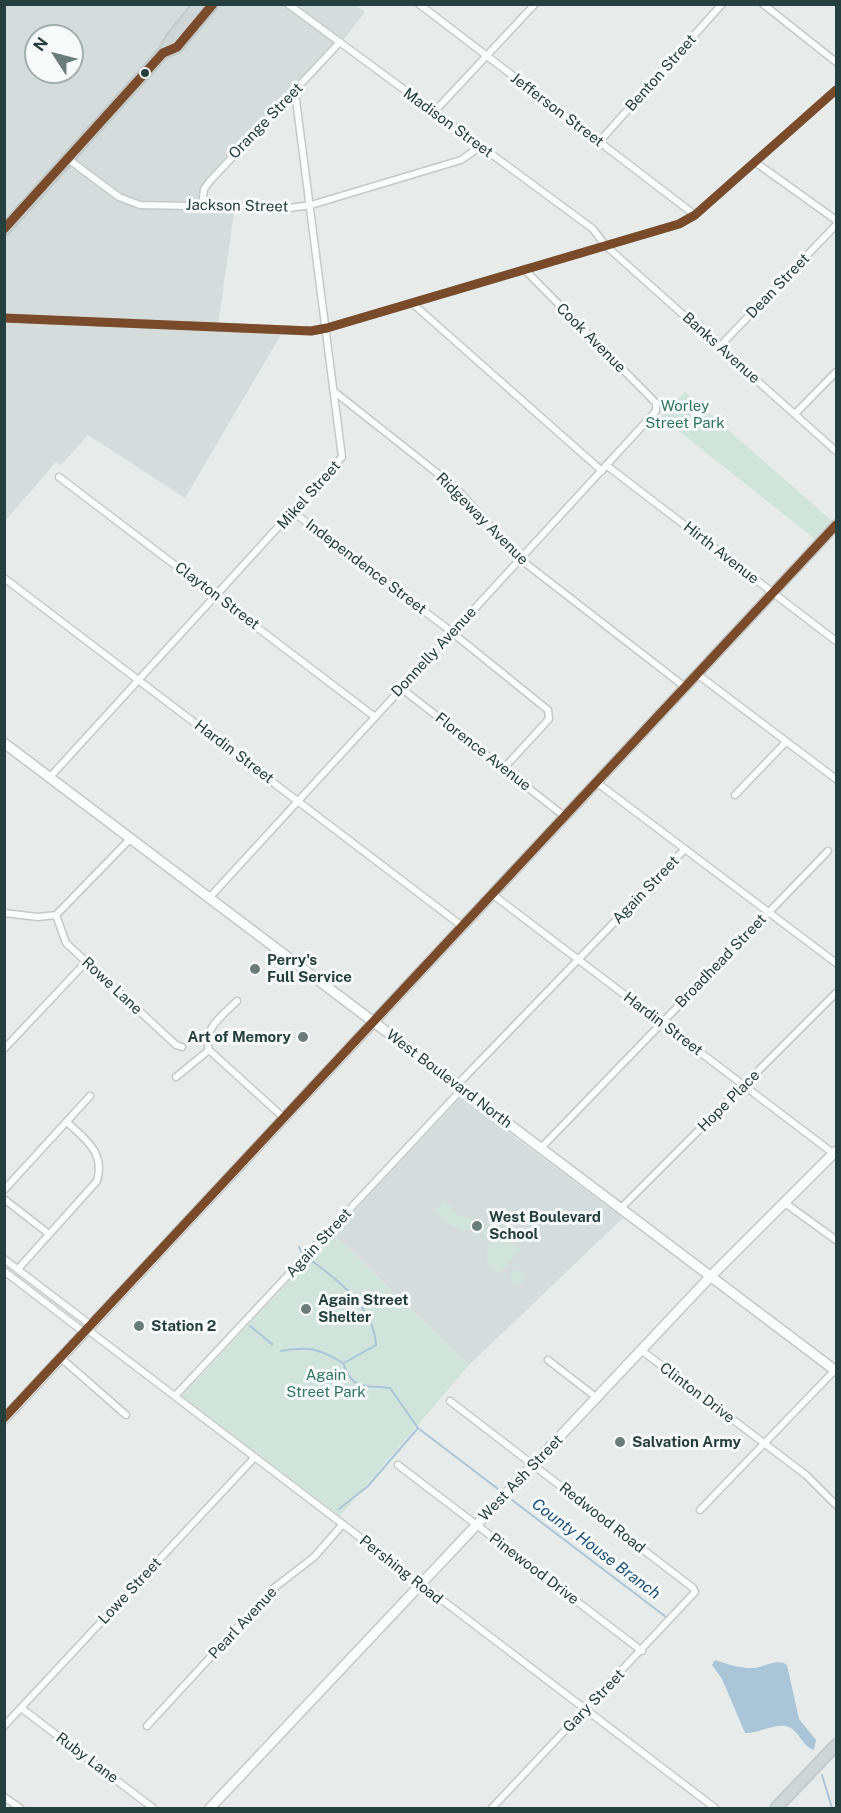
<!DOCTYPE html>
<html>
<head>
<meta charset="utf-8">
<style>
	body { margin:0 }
	#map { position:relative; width:841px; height:1813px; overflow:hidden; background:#e7eceb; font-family:"Public Sans",sans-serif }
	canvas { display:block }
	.frame { position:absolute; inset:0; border:6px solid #253f3f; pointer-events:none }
	.north { position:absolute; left:24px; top:24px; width:60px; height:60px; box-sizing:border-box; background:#f6faf9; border:2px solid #a2afaf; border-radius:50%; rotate:306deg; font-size:16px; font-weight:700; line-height:24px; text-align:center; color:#253f3f }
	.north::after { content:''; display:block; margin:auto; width:21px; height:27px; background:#697c7b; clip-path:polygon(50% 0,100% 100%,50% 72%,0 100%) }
</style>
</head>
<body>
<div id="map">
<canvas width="841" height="1813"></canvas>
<div class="frame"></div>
<div class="north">N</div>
</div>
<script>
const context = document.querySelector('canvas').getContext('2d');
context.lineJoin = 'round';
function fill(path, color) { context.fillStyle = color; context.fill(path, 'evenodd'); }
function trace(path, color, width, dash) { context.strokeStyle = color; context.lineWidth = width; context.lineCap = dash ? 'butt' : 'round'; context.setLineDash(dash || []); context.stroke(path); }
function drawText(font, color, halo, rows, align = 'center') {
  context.font = font + ' "Public Sans",sans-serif'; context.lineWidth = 6; context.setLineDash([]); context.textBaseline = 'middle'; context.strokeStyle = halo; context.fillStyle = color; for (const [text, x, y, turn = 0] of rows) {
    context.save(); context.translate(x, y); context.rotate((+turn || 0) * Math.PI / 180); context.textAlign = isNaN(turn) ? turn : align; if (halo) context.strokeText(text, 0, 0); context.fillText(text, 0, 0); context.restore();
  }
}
const built = new Path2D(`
	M5,5H355L365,12L344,39L205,190L203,205L235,206L218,326L283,331L185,498L88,435L61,465L56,462L5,521ZM36,36H72V72H36Z
	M461,1097L623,1218L469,1365L333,1234Z`);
const green = new Path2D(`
	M685,392L832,521L815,539L661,417Z
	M445,1201L460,1217L466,1216L485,1229L492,1222L520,1249L499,1274C487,1264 482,1256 492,1243L481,1233L478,1236L470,1229L464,1231L448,1223L435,1210Z
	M333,1234L469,1365L340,1516L182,1396Z
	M510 1277a7 7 0 1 1 14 0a7 7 0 1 1-14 0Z`);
const water = new Path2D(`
	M715,1660C728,1664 740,1669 754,1668C765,1667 777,1658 787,1665L799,1719L816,1740L814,1750C802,1746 800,1732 789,1727C776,1722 758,1734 745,1733L722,1679L712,1665Z`);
const stream = new Path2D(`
	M299,1247L302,1253
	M309,1259C337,1279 374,1307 376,1345L344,1363
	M250,1326L272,1344
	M281,1351C309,1346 318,1348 343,1363C354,1393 365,1384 390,1388L418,1428
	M512,1500L666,1617
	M339,1509L368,1486L418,1428L498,1489
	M822,1775L832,1808`);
const street = new Path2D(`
	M288,4L593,229L605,245L836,451
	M419,4L695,215
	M763,4L836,62
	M434,112L535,4
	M599,142L722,4
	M68,159L119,197L140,205L289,208L311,205L461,160L481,146
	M755,162L836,220
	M202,205L204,189L210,181L340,42
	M412,303L602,471
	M4,318L311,331L327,328L679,224L695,215L836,90
	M720,346L836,225
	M336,393L456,488L520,559L685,687
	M795,414L836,372
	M606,465L836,641
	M59,477L375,717
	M293,512L444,626L548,710L549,719L504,768
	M4,578L462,926
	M697,674L836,779
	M401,688L564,816
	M50,777L342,457L295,92
	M596,782L836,963
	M735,795L786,742
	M492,894L834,1154
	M210,897L656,411V403L524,269
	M4,913L38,917L56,915L131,838
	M56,915L66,943L176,1045L182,1047
	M4,1049L86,962
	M209,1050L284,1118
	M176,1077L209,1050C202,1029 223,1015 237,1001
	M457,1085L685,849
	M540,1149L828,851
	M4,1190L90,1096
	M4,1199L49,1234
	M785,1203L836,1240
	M620,1209L836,993
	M4,1259L92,1326
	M18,1269L97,1181C105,1153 87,1141 68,1123
	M4,1271L85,1333
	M88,1330L715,1808
	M641,1350L806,1475L836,1505
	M61,1358L126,1415
	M548,1360L597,1398
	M175,1396L462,1089
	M450,1401L693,1588L695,1592L492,1808
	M398,1465L642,1651
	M700,1510L835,1370
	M21,1708L153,1808
	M4,1726L255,1457
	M147,1726L274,1588L314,1557L343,1524
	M4,1797L20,1808`);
const secondary = new Path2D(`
	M4,743L836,1371
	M4,1419L836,525
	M210,1808L710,1277L836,1151`);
const primary = new Path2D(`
	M163,53L177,47L213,4
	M4,230L163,53L171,39L199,4
	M776,1808L836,1745`);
const bus1 = new Path2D(`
	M4,229L163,53L177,47L213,4
	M4,318L311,331L327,328L679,224L695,215L836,90
	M4,1418L836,525`);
const markers = [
	[145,73,5,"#253f3f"],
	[255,969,6,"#697c7b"],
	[303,1037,6,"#697c7b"],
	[477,1226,6,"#697c7b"],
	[306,1309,6,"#697c7b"],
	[139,1326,6,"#697c7b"],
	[620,1442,6,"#697c7b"]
];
const streetNames = [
	["Benton Street",661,73,-48],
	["Jefferson Street",557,110,37],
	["Orange Street",266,121,-46],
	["Madison Street",448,123,36],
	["Jackson Street",237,206,1],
	["Dean Street",778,286,-46],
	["Cook Avenue",591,338,45],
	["Banks Avenue",721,348,42],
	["Mikel Street",309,495,-48],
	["Ridgeway Avenue",482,519,45],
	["Hirth Avenue",721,553,38],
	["Independence Street",366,567,37],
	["Clayton Street",217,596,37],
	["Donnelly Avenue",434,652,-47],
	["Hardin Street",234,752,37],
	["Florence Avenue",483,752,38],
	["Again Street",646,890,-46],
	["Broadhead Street",721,961,-46],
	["Rowe Lane",112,986,43],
	["Hardin Street",663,1024,37],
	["West Boulevard North",449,1079,37],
	["Hope Place",729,1101,-45],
	["Again Street",319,1243,-47],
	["Clinton Drive",697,1393,37],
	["West Ash Street",521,1478,-46],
	["Redwood Road",602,1518,38],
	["Pinewood Drive",534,1569,37],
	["Pershing Road",401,1570,38],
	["Lowe Street",130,1591,-47],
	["Pearl Avenue",243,1623,-47],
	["Gary Street",594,1701,-46],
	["Ruby Lane",87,1758,37]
];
const parkNames = [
	["Worley",685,406],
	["Street Park",685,423],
	["Again",326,1375],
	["Street Park",326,1392]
];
const poiNames = [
	["Perry's",267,960],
	["Full Service",267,977],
	["Art of Memory",291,1037,"right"],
	["West Boulevard",489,1217],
	["School",489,1234],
	["Again Street",318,1300],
	["Shelter",318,1317],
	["Station 2",151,1326],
	["Salvation Army",632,1442]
];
const waterNames = [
	["County House Branch",596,1549,37]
];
fill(built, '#d5dddc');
fill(green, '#d1e4dc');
fill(water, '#aac5d8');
trace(stream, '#aac5d8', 2);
trace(street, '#c4c9c8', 9);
trace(secondary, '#c3c9c8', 12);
trace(primary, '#c2caca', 14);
trace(street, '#fbfcfc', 6);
trace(secondary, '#fbfcfc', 9);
trace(primary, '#cfd6d7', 10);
trace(bus1, '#7a4b2a', 9);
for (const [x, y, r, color] of markers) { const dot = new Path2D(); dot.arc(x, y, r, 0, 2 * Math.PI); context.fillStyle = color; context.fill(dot); trace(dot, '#f6faf9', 2); }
drawText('15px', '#253f3f', '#f6faf9', streetNames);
drawText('15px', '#30755e', '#f6faf9', parkNames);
drawText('bold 15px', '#253f3f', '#f6faf9', poiNames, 'left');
drawText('italic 16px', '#20527a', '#f6faf9', waterNames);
</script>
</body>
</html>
